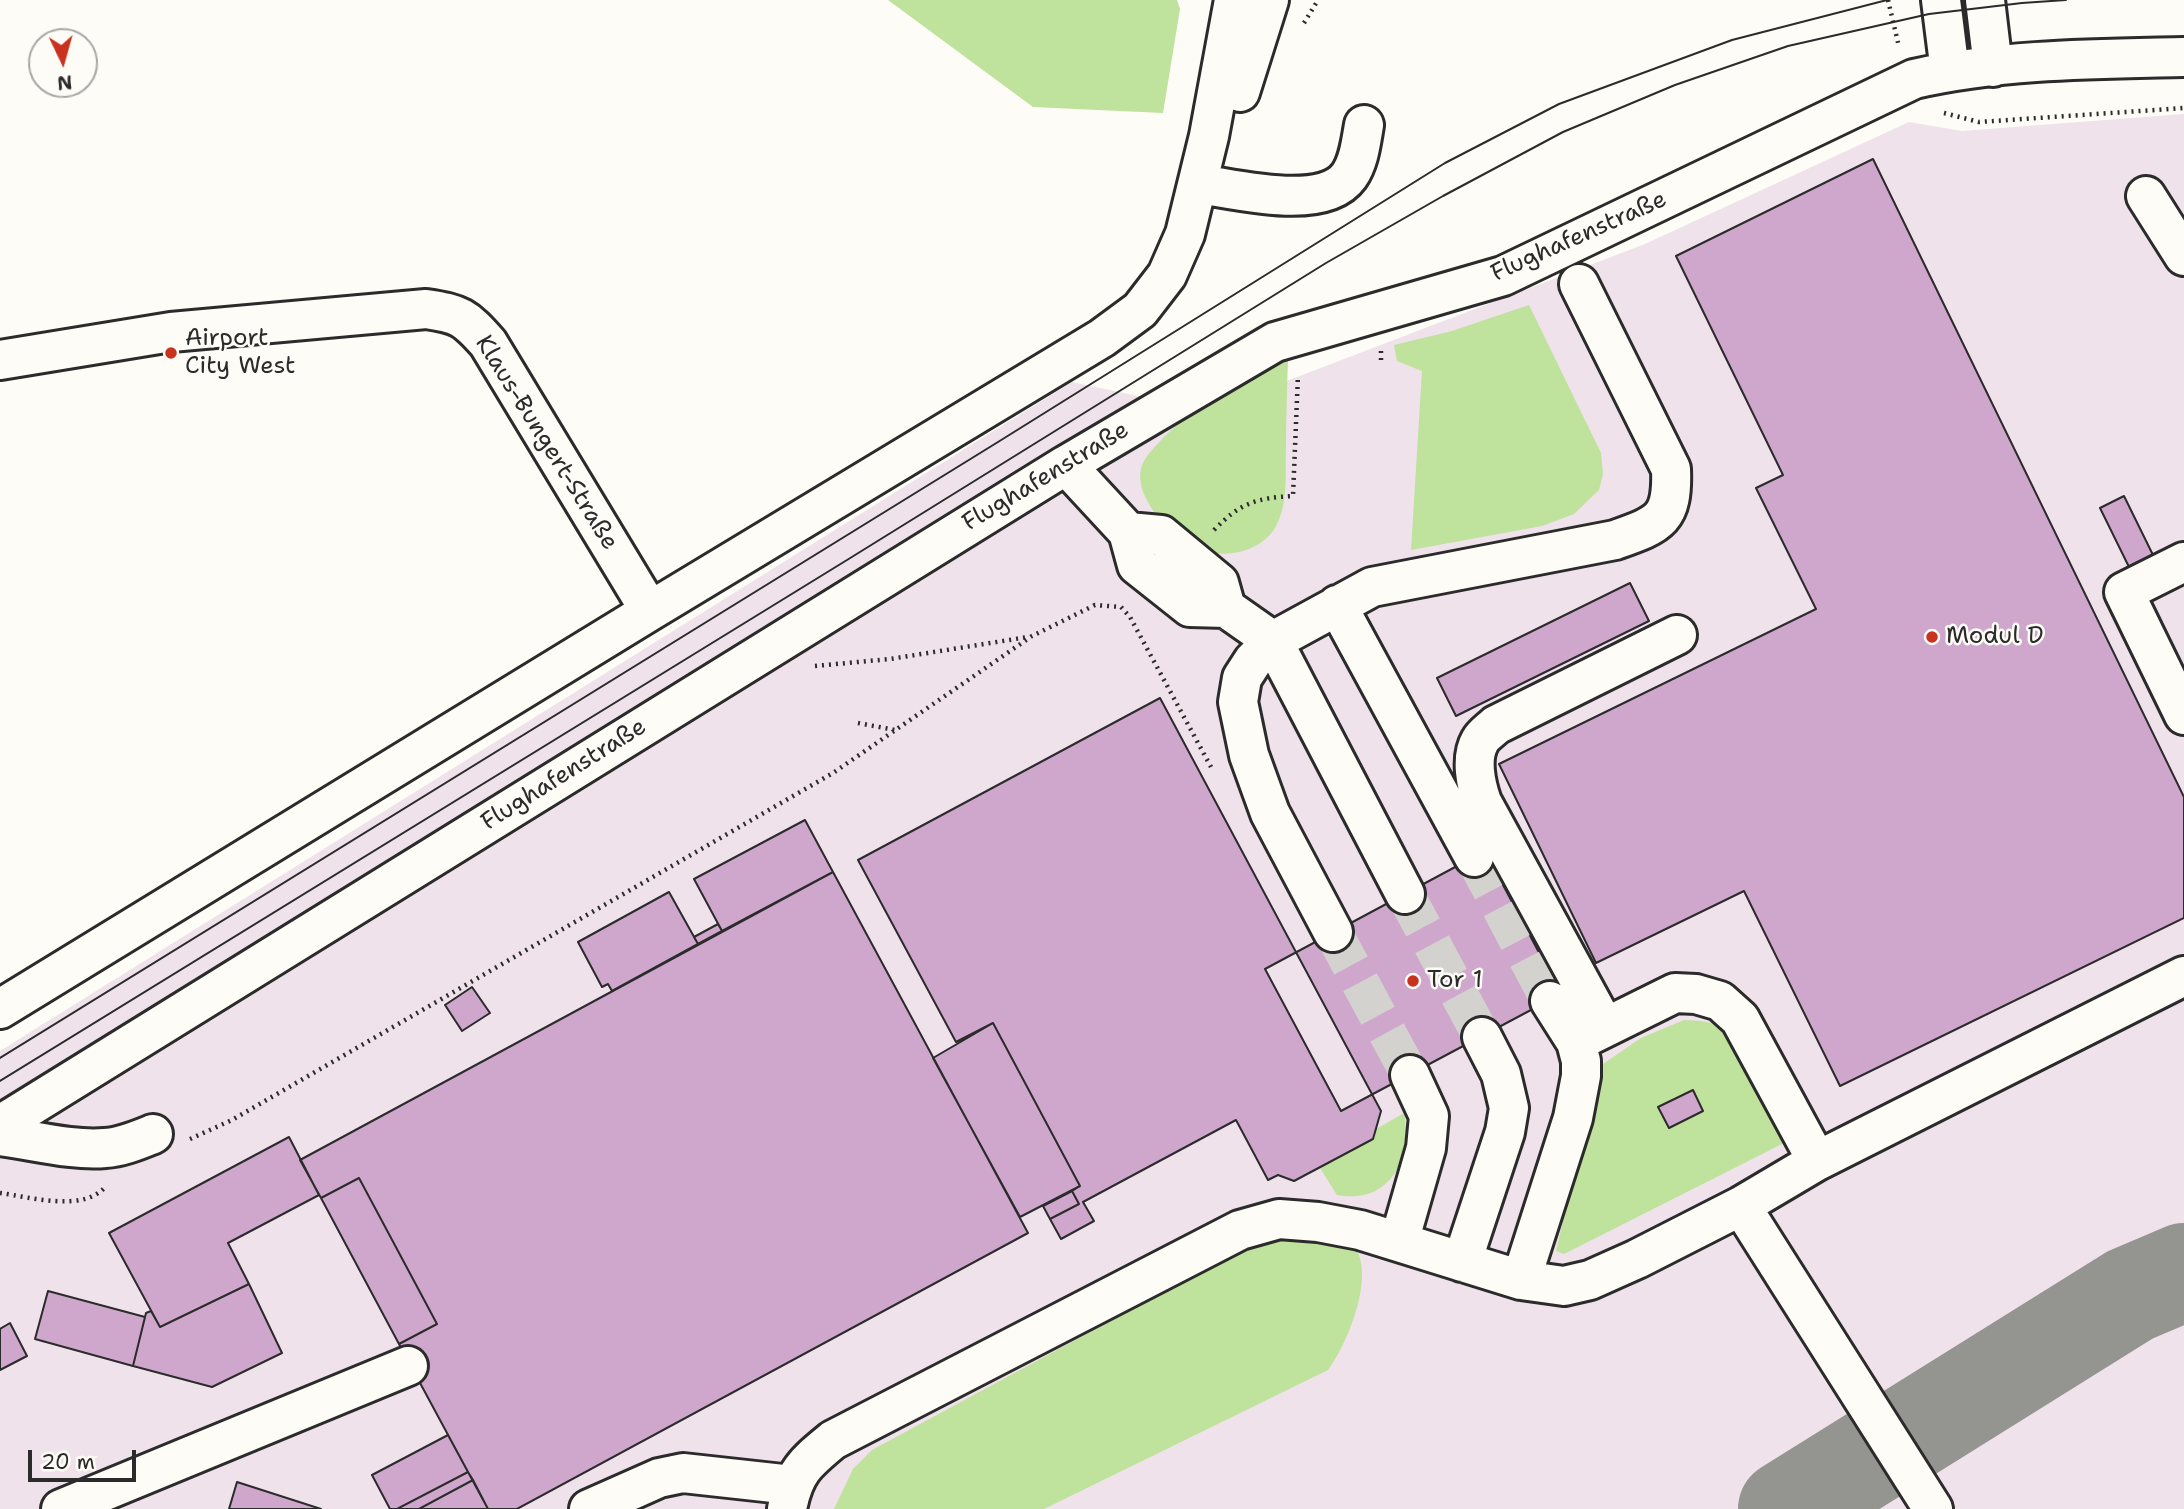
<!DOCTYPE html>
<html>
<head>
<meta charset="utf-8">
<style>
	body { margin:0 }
	#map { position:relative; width:2184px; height:1509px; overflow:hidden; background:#fdfcf7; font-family:"Shantell Sans",sans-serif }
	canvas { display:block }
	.north { position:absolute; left:28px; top:28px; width:70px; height:70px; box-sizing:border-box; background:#fdfcf7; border:2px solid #a9a8a5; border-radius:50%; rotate:175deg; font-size:19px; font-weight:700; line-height:28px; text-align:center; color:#2b2b2b }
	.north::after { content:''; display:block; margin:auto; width:24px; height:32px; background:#c8321e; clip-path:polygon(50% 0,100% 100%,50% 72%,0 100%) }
	.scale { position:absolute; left:28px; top:1450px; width:108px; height:32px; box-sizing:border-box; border:4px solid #2b2b2b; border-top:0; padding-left:9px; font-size:21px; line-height:24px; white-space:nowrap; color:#2b2b2b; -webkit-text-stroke:5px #fdfcf7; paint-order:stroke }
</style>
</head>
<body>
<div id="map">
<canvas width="2184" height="1509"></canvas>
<div class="north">N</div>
<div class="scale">20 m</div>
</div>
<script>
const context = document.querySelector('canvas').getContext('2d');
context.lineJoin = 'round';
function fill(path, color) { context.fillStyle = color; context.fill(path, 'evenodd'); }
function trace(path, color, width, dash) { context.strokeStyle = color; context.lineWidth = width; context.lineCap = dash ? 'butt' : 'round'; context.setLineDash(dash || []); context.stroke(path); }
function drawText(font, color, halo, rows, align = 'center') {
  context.font = font + ' "Shantell Sans",sans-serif'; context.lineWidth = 5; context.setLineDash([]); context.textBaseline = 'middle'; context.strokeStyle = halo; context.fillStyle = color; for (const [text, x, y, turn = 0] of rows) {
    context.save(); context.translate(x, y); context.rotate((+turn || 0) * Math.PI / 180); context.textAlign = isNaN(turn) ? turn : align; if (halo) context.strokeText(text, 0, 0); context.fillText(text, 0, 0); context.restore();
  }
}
const built = new Path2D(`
	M2184,114V1509H0V1051L1072,382L1208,411L1645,244L1909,122L1962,131Z`);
const green = new Path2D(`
	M888,0H1177L1180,9L1163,113L1033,107Z
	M1529,305L1601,453L1603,474L1599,490L1574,514L1542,526L1411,550L1422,371L1397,361L1394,345L1452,331Z
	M1288,360C1287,389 1286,417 1286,445C1285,472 1289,504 1275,528C1259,554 1220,560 1194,547C1170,535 1129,493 1143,463C1147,454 1156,446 1163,438C1200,401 1241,382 1288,360Z
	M1684,1020C1712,1021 1720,1023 1737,1046L1784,1143L1564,1254L1556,1251L1600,1066L1641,1038Z
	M1404,1113C1413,1158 1390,1205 1337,1195L1317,1163Z
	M1307,1235C1318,1237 1341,1236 1350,1243C1380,1266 1347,1346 1328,1370L1044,1509H834L853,1469L872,1450L1231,1256L1255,1246Z`);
const taxiway = new Path2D(`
	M1787,1509L2130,1295L2184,1272`);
const building = new Path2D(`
	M1873,159L2184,797V918L1840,1086L1744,891L1596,963L1499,764L1816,609L1756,488L1783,475L1676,256Z
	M2124,496L2153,555L2129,567L2100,508Z
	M1630,583L1649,621L1456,716L1437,678Z
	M1160,698L1381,1111L1373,1139L1294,1181L1278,1175L1268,1180L1236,1120L1083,1202L1094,1221L1061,1239L1050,1219L1079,1204L1072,1191L1080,1186L993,1023L956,1042L858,860Z
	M805,820L833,872L722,931L694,879Z
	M1485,851L1561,994L1341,1111L1265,969Z
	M833,872L1028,1233L517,1509H488L399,1344L437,1324L359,1178L321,1198L300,1160Z
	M669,892L698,944L612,991L608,984L602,987L578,942Z
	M718,924L722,931L698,944L694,937Z
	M472,987L490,1013L462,1031L445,1005Z
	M993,1023L1080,1186L1020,1217L933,1058Z
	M1693,1090L1703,1111L1669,1128L1658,1107Z
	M289,1137L319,1195L228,1243L249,1284L160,1327L109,1233Z
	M359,1178L437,1324L399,1344L321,1198Z
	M1072,1191L1079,1204L1050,1219L1043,1206Z
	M249,1284L282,1353L212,1387L133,1366L146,1313L151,1311L160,1327Z
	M48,1291L145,1317L133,1366L35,1339Z
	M10,1323L27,1356L0,1370V1329Z
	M448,1435L468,1472L397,1509H390L372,1475Z
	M468,1472L473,1480L419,1509H397Z
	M473,1480L488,1509H419Z
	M237,1482L321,1509H229Z`);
const minorTunnel = new Path2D(`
	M1474,857L1550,1001
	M1405,894L1482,1037
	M1333,932L1410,1075`);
const path = new Path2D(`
	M1888,0L1899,47
	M1304,23L1318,0
	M1944,113L1979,122L2184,108
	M1381,351V364
	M1214,530C1240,503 1256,498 1293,496L1298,375
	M815,666L890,659L1028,637
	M858,723L895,730
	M190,1139L232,1120L833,773L1032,636L1095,605L1121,607L1130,617L1211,767
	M0,1193C30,1197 84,1213 106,1186`);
const minor = new Path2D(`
	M1941,0L1950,72
	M1985,0L1993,67
	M1240,92L1269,0
	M1199,184C1236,189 1323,212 1349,176C1359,162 1361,142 1364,125
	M2146,196L2184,256
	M0,360L171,332L426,309C460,314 465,317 488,343L650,611
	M1066,465L1128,532L1137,565L1190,607L1226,608L1273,641L1405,894
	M1128,532L1161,535L1219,583L1226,608
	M2184,562L2124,592L2184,715
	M1337,605L1474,857
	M1333,932L1270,813L1249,755L1238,702L1242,678L1253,661L1273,641L1372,587L1615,540C1660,524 1673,520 1671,469L1579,284
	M0,1009L650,611L1102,338L1140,310L1167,275L1185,234L1209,136L1234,0
	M1605,1027L1482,802C1476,785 1470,758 1480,741C1483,735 1491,730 1496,725L1677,635
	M1576,1042L1675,993L1696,994L1720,1001L1740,1019L1817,1161
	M0,1125L1066,465L1275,342L1503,276L1914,79C2002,59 2094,59 2184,57
	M0,1136C32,1140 73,1151 105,1148C122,1147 138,1140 153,1134
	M1741,1206L1933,1509
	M1399,1242L1426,1148L1429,1116L1410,1075
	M1462,1262L1505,1132L1509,1108L1501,1074L1482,1037
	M1521,1280L1573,1118L1581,1076V1061L1576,1042L1550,1001
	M61,1509L408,1366
	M589,1509L659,1478L683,1473L792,1485
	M787,1509C794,1472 805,1463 833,1440L1240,1230L1279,1219L1318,1222L1360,1230L1521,1280L1564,1286L1590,1280L1637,1259L1741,1206L1817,1161L2184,976`);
const tram = new Path2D(`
	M0,1058L998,442L1445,163L1559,104L1732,40L1887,0
	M0,1081L847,560L1326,263L1443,196L1563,132L1675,85L1788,46L1929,14L2022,3L2066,0`);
const markers = [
	[171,353,7,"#c8321e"],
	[1932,637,7,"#c8321e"],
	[1413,981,7,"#c8321e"]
];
const streetNames = [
	["Flughafenstraße",1579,237,-24],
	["Klaus-Bungert-Straße",546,443,58],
	["Flughafenstraße",1046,477,-31],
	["Flughafenstraße",564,775,-32]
];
const poiNames = [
	["Airport",185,339],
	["City West",185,367],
	["Modul D",1946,637],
	["Tor 1",1427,981]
];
fill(built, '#efe2ea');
fill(green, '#bfe29c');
trace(taxiway, '#949491', 98);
fill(building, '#cfa6cc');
trace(building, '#2b2b2b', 2);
trace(minorTunnel, '#d3d2ce', 38, [38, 19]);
trace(minor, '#2b2b2b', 44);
trace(path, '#2b2b2b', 4.5, [2, 5]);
trace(minor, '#fdfcf7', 38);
trace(tram, '#2b2b2b', 2);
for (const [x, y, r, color] of markers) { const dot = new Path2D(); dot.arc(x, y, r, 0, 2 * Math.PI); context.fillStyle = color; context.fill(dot); trace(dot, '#fdfcf7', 2.5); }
drawText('24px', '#2b2b2b', '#fdfcf7', streetNames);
drawText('24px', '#2b2b2b', '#fdfcf7', poiNames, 'left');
</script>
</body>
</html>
